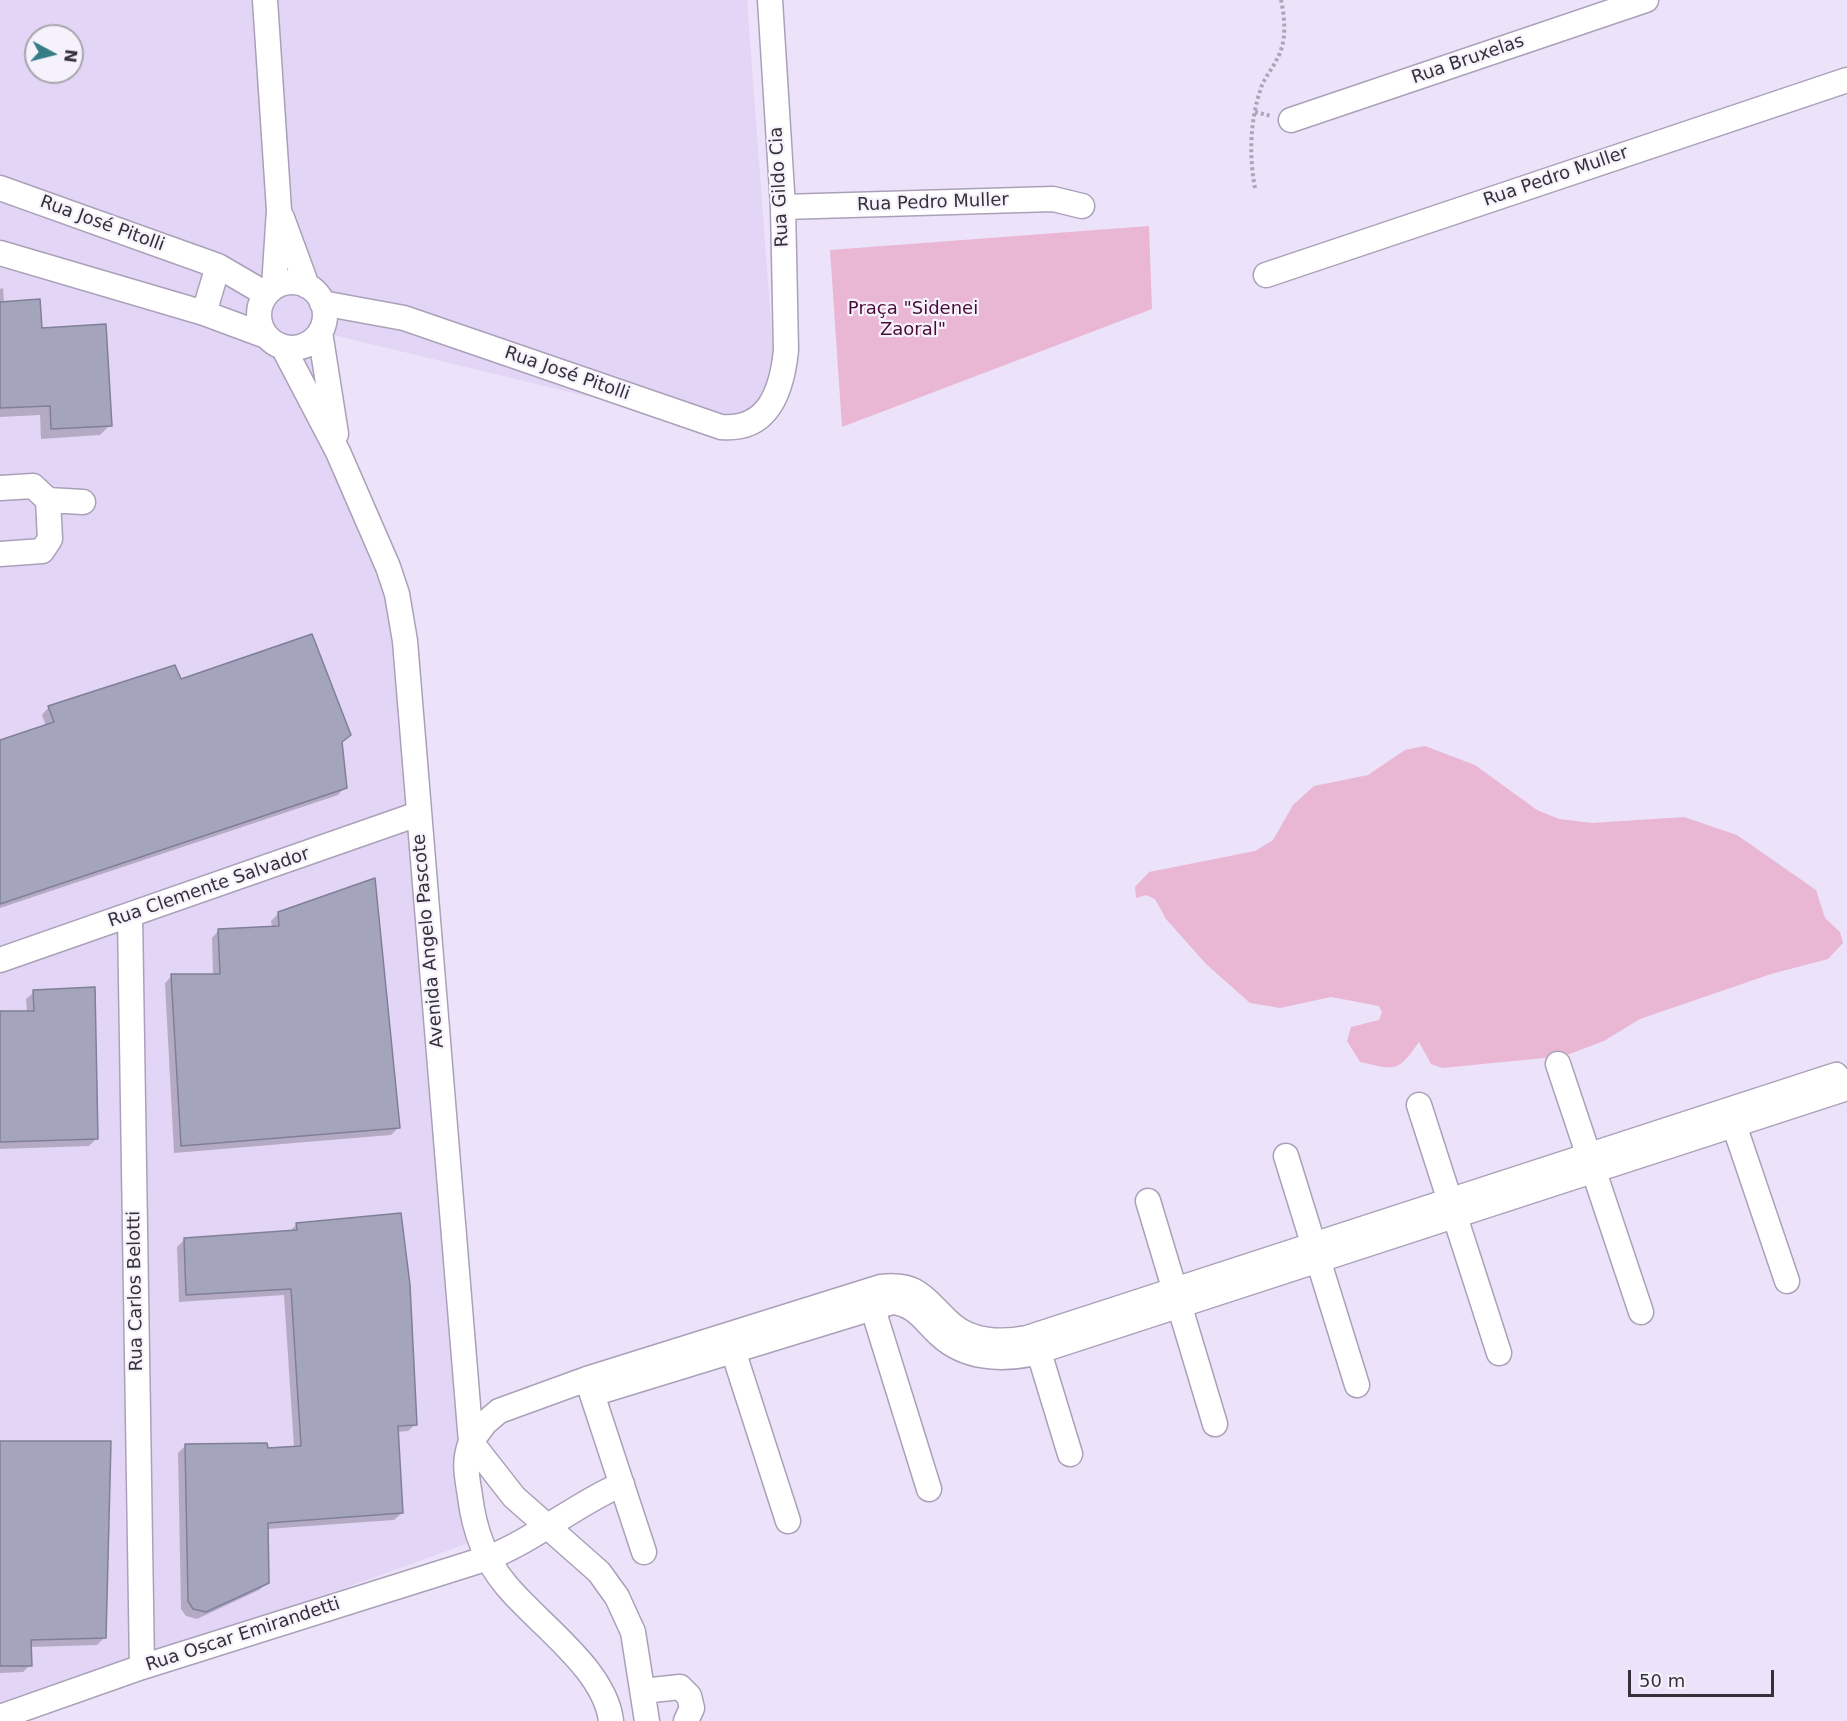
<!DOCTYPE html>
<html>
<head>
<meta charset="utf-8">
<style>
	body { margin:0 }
	#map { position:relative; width:1847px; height:1721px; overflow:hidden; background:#ece2fa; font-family:"DejaVu Sans",sans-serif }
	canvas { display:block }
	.north { position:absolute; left:24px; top:24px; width:60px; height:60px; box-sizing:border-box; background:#f6f2fc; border:2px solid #a9a5ae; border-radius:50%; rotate:97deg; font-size:16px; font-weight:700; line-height:24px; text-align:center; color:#35313a }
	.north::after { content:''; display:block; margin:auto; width:21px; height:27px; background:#377d88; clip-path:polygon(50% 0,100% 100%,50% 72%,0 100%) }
	.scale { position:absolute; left:1628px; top:1670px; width:146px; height:27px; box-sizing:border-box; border:3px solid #35313a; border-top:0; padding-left:8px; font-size:18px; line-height:21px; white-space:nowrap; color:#35313a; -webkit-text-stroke:4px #f6f2fc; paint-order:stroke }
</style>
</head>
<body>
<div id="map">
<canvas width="1847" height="1721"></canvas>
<div class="north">N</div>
<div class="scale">50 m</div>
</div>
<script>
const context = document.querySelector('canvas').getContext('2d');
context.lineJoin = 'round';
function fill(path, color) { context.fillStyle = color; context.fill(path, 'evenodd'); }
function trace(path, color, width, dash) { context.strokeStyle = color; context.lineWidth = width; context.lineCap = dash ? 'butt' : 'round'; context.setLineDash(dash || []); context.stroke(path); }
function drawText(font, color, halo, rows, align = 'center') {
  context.font = font + ' "DejaVu Sans",sans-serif'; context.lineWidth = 4.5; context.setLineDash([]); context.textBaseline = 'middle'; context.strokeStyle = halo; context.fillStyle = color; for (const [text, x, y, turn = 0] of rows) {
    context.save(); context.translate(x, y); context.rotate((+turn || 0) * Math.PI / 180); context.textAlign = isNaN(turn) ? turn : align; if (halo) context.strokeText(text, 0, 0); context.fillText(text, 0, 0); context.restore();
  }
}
const built = new Path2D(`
	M0,0H747L775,377L741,425L702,424L321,332L338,452L388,567L466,1544L0,1713ZM36,36H72V72H36Z`);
const green = new Path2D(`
	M1149,226L1152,309L842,427L830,250Z
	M1425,746L1475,765L1537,810L1559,819L1592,823L1684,817L1737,835L1816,890L1825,918L1840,932L1843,943L1828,959L1771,974L1640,1019L1604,1041L1564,1056L1442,1068L1431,1064L1419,1042C1397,1073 1396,1070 1360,1062L1347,1041L1351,1027L1379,1020L1382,1012L1379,1006L1331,997L1280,1008L1250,1003L1206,964L1166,919L1155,899L1146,895L1136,898L1135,887L1149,872L1255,851L1273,840L1293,805L1314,786L1368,775L1405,750Z`);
const shadow = new Path2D(`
	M3,288L4,303L40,329L110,425L100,435L41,439L40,415L0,417V289Z
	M180,681L341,743L345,787L338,795L0,908V742L46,726L42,715L49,707Z
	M279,913L398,1128L391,1135L174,1153L165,983L172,976H213L212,938L219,930L272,927L271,921Z
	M34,992L97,1138L89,1146L0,1149V1012L27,1013L26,999Z
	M297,1224L416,1424L408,1431L396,1432L402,1513L394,1520L267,1529V1583L259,1590L197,1619L186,1616L181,1609L178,1453L185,1446L266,1449L294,1447L284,1295L179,1302L177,1247L185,1239L289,1232Z
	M0,1442L104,1638L97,1645L30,1647V1665L23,1672L0,1673Z`);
const building = new Path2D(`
	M40,299L42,328L106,324L112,426L51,429L50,406L0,408V302Z
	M312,634L351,735L342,742L347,788L0,904V740L54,722L48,706L175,665L181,679Z
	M375,878L400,1128L181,1146L171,974H220L218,929L279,926L278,912Z
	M95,987L98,1139L0,1142V1011H34L33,990Z
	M401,1213L410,1285L417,1425L398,1426L403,1513L268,1523L269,1583L206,1612L193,1609L188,1601L185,1444L267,1443L268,1448L301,1446L291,1289L186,1295L184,1238L297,1230L296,1223Z
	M0,1441H111L106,1638L31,1640L32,1666H0Z`);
const path = new Path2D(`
	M1255,112L1271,116
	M1255,188C1249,156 1250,122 1260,91C1263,79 1272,70 1277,59C1287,41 1285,19 1281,0`);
const minor = new Path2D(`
	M265,0L279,210L274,287
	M1291,120L1646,0
	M0,188L218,266L266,294
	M783,207L1053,199L1082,206
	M282,218L307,286
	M0,253L204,313L266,336
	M1266,275L1847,80
	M259 315a33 33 0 1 1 66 0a33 33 0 1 1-66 0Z
	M322,303L404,318L721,427C769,431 782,390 786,350L783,207L770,0
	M204,313L218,266
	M320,332L336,434
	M283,347L338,452L388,567L397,594L405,641L471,1442C463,1461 467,1476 470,1496C474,1529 484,1559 506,1585C538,1624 605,1669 611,1721
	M0,488L33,486L48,500L83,502
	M0,554L42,551L50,539L48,500
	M130,916L142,1667
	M0,960L418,814
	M1558,1064L1641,1312
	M1419,1105L1499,1353
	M1729,1110L1787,1281
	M1286,1156L1357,1385
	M1148,1201L1215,1424
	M868,1293L929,1489
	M728,1335L788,1521
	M1034,1336L1070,1454
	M587,1379L644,1552
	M471,1442L485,1423L499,1411L587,1379L881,1287C920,1282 926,1302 951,1324C971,1342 1001,1343 1027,1338L1836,1075L1842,1082L1841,1090L1030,1354C1000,1360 965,1358 941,1336C924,1321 916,1304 892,1302L592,1394
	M471,1442L514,1497L599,1572L617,1597L633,1632L647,1721
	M643,1691L680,1687L689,1696L692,1708L686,1721
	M0,1717L142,1667L488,1558C536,1539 574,1505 622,1484`);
const streetNames = [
	["Rua Bruxelas",1468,60,-19],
	["Rua Pedro Muller",1556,177,-19],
	["Rua Gildo Cia",780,187,-93],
	["Rua Pedro Muller",933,203,-2],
	["Rua José Pitolli",102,224,20],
	["Rua José Pitolli",567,374,19],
	["Rua Clemente Salvador",209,888,-19],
	["Avenida Angelo Pascote",429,941,-95],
	["Rua Carlos Belotti",136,1291,-91],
	["Rua Oscar Emirandetti",243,1635,-18]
];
const parkNames = [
	["Praça \"Sidenei",913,309],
	["Zaoral\"",913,330]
];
fill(built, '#e3d5f5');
fill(green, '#e9b7d4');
fill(shadow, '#0003');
fill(building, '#a4a5bd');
trace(building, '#7f7f96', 1.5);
trace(minor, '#aaa1b8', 27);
trace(path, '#aca4b7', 4, [3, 3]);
trace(minor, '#fff', 24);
drawText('18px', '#35313a', '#f6f2fc', streetNames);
drawText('18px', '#4b0b38', '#f6f2fc', parkNames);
</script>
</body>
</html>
